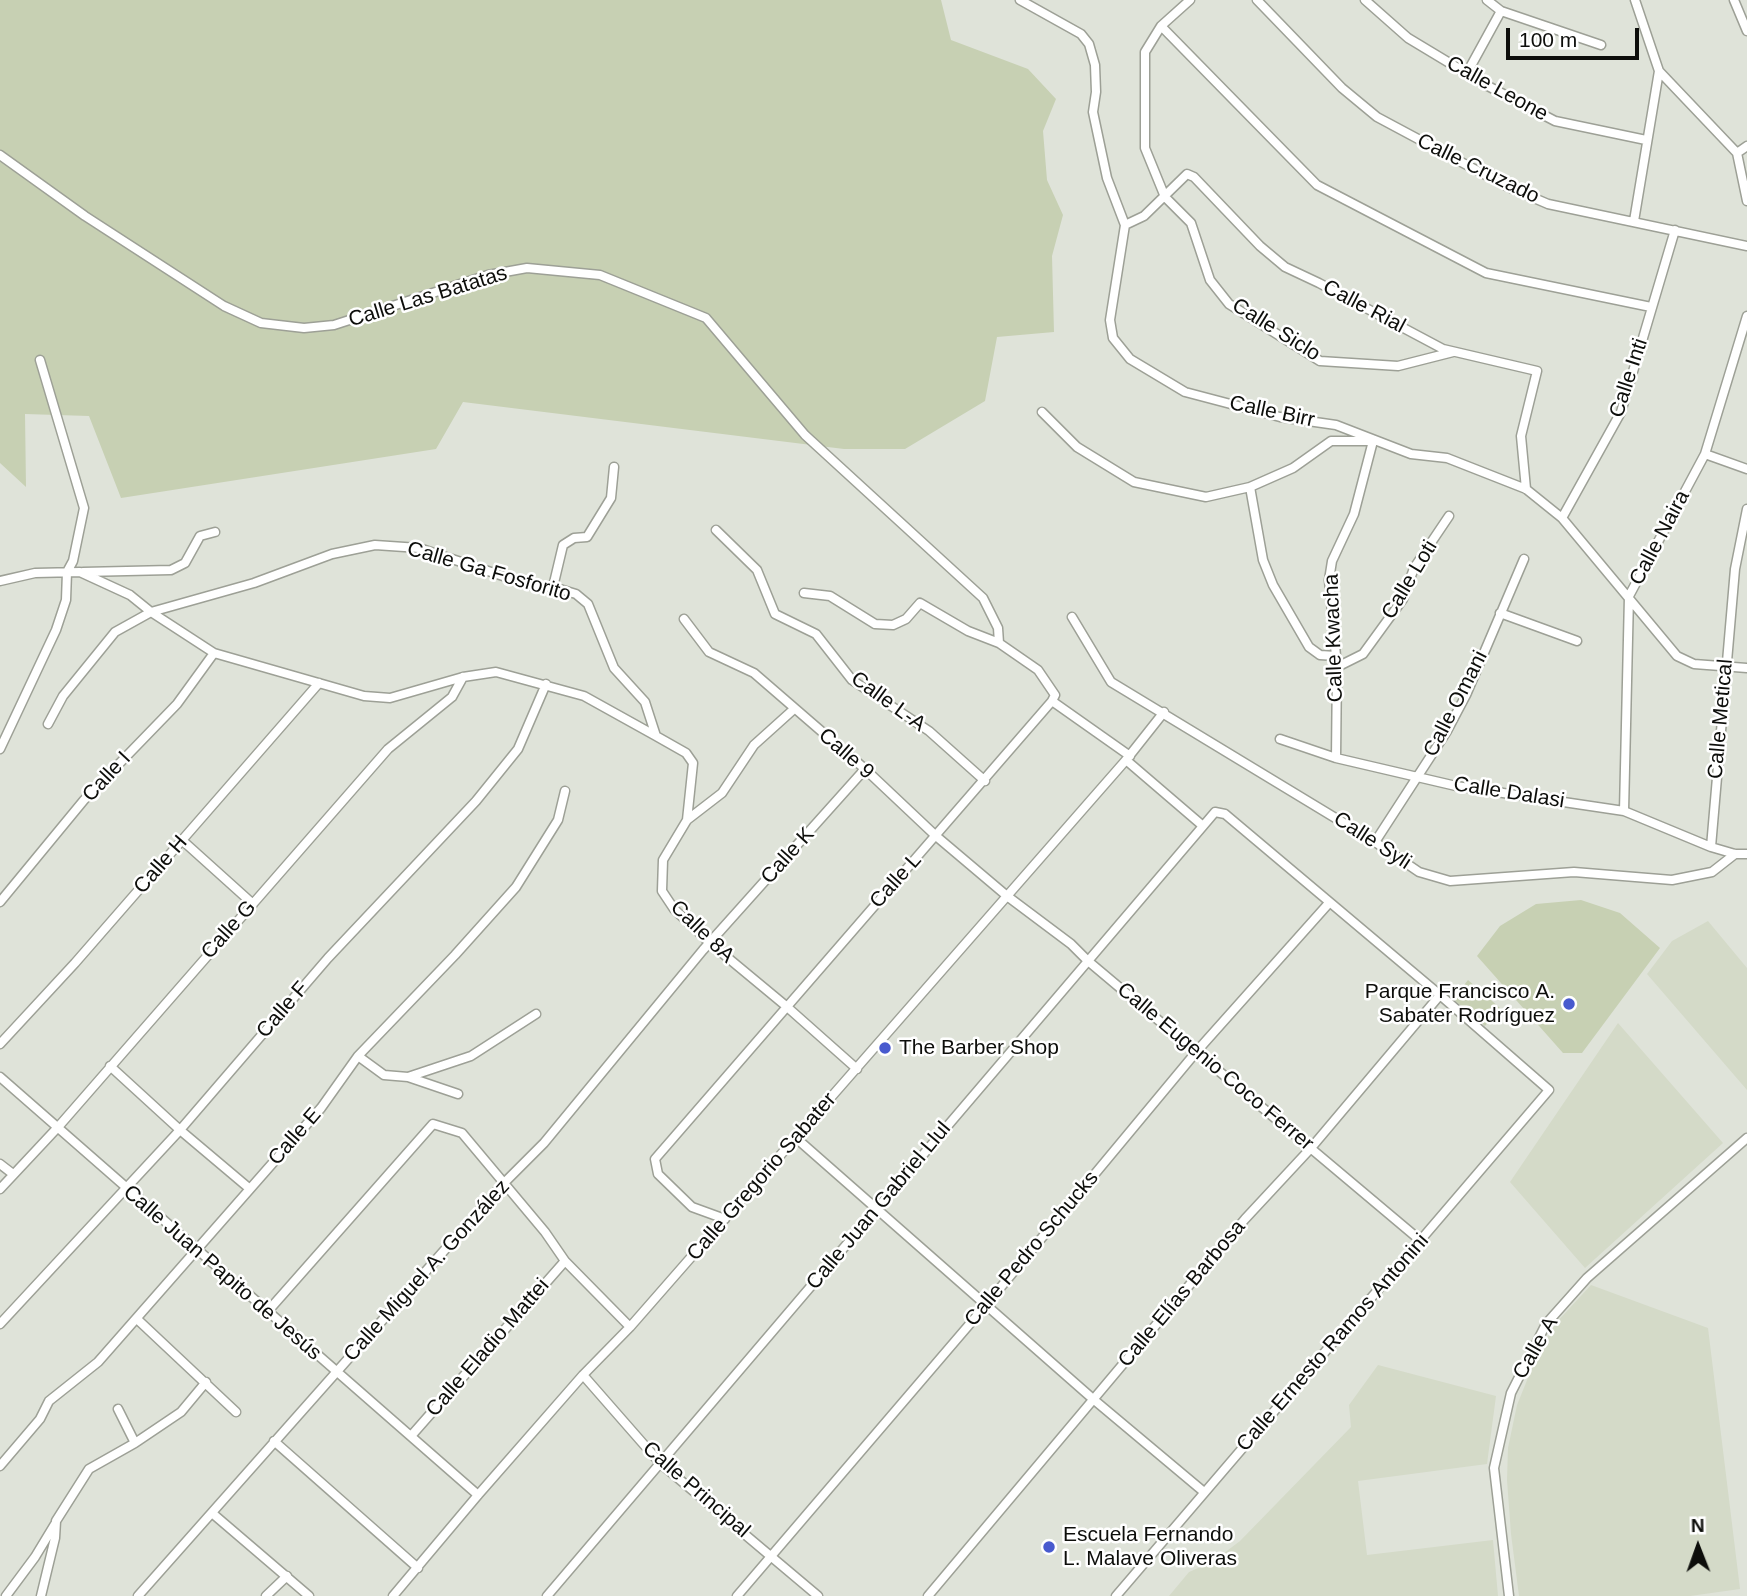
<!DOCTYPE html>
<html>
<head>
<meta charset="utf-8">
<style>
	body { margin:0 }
	#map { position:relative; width:1747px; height:1596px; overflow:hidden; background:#dfe3d9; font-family:Helvetica,sans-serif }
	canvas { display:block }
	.north { position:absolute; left:1663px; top:1512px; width:70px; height:70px; -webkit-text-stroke:5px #fff; paint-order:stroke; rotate:359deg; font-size:19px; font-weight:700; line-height:28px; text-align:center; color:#0d0e0b }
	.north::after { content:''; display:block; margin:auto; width:24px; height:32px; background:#0d0e0b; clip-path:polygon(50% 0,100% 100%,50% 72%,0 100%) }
	.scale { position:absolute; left:1506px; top:28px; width:133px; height:32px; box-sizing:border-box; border:4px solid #0d0e0b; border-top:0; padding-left:9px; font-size:21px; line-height:24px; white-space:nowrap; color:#0d0e0b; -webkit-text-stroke:5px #fff; paint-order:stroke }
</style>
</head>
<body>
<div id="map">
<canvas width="1747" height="1596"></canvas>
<div class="north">N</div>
<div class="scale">100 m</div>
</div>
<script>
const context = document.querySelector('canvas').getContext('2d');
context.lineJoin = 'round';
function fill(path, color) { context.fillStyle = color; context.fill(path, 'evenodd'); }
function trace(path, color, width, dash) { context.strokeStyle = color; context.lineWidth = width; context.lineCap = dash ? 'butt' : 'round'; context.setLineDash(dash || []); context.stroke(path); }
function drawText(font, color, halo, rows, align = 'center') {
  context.font = font + ' Helvetica,sans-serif'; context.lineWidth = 5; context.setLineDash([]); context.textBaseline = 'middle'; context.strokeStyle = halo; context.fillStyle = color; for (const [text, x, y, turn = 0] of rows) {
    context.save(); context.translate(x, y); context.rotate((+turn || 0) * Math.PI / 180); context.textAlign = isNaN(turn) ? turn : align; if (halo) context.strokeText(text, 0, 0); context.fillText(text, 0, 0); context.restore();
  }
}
const built = new Path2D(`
	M1708,921L1747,968V1090L1647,974L1672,941Z
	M1618,1023L1723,1143L1585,1268L1510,1182Z
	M1591,1285L1708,1328L1740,1589L1690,1596H1519L1511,1534L1507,1480L1508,1448L1517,1405L1534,1363L1555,1324Z
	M1378,1365L1496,1396L1487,1464L1358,1481L1367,1555L1493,1540L1498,1596H1169L1189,1572L1212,1562L1240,1541L1351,1427L1349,1405Z`);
const green = new Path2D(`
	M0,0H941L951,40L1028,69L1056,99L1043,131L1047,180L1063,215L1052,256L1054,332L997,337L985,401L905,449H844L463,402L436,449L121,498L89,416L25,414L26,487L0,463Z
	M1581,900L1620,913L1660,948L1582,1053H1563L1477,956L1500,926L1536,904Z
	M1468,980L1500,1008L1485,1026L1453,999Z`);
const minor = new Path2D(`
	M1020,0L1081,34L1089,44L1095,65L1096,92L1093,112L1107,178L1125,225L1110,320L1113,338L1130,359L1185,392L1280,417L1336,425L1411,454L1447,458L1526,489L1562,518L1677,656L1694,664L1747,668
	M1190,0L1161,26L1145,52V148L1165,197L1191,223L1210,280L1229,304L1320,361L1398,366L1453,352
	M1257,0L1342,88L1377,117L1506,186L1548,204L1747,246
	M1365,0L1408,38L1486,85L1555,121L1646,140
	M1487,0L1501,11L1601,45
	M1635,0L1659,71L1737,153L1747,201
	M1734,0L1747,31
	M1161,26L1317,185L1486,273L1651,307
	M1467,73L1501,11
	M1737,153L1747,146
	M0,155L85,216L224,306L261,323L304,328L334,325L488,275L527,268L600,275L706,318L805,435L983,598L998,628L999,643L1038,670L1055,695L1052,701
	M1634,221L1659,71
	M1125,225L1144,216L1187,174L1194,177L1260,246L1285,267L1319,283L1443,349L1537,371L1521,436L1526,489
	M1042,412L1077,447L1134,482L1206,497L1250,487L1293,468L1331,441H1373L1354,514L1332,561L1329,580L1337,667L1336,758
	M1705,454L1747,469
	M1250,487L1263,560L1273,585L1309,647L1320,655L1336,656
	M1562,518L1621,412L1675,230
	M716,530L757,570L775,614L816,634L852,680L929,731L985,781
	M83,572L171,570L185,563L200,536L215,532
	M0,581L35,573L80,572L130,595L151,612L214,653L364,696L390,698L463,677L496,672L584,696L656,736
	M553,587L563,545L574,538L587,537L611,498L614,467
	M804,593L830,596L875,624L893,625L906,619L920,603L968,631L999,643
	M1500,613L1577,641
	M1072,617L1111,682L1375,842L1419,872L1450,881L1574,872L1672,880L1712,872L1735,854
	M684,619L709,652L754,673L865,769L936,836L1007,896L1071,944L1088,961L1421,1241
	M1337,667L1363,654L1403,599L1414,568L1449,516
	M1052,701L1130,756
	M794,709L754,745L722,793L687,820L663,860L662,891L674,909L710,943L786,1006L857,1069
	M48,724L63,696L115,632L151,612L254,583L332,554L375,545L419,548L533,586L553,587L576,594L588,604L614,668L645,702L656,736L686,753L693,763L687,820
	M1280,739L1336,758L1456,786L1624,811L1711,847L1735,854H1747
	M0,749L56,630L66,600L67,572L73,561L84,508L40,360
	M1126,760L1203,826
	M1624,811L1629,596L1705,454L1747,316
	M183,841L253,904
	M1375,842L1447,731L1466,695L1524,559
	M1711,847L1735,569L1747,509
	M0,902L84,800L177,704L214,653
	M0,1044L75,963L319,683
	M358,1056L384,1075L408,1077L458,1094
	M110,1066L180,1130L250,1189
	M0,1077L478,1495
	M408,1077L471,1056L536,1014
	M796,1138L1093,1399L1204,1492
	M0,1164L13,1174
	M0,1189L59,1126L388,749L452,697L463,677
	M725,1219L692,1207L658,1174L655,1159L1052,701
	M268,1311L433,1124L462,1133L545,1232L565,1261L630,1327
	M137,1319L236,1412
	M0,1324L180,1130L328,958L476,801L518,749L546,684
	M583,1375L660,1463L818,1596
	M411,1436L565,1261
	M274,1441L418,1568
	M135,1443L181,1412L206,1382
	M0,1466L40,1419L49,1401L98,1362L321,1108L358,1056L455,955L516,887L558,820L565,791
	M212,1513L309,1596
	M6,1596L35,1557L55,1524
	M41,1596L55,1538L56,1521L89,1469L135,1443L118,1409
	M138,1596L504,1183L544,1143L703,950L865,769
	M266,1596L287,1576
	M393,1596L478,1495L583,1375L630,1327L1126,760L1164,712
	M547,1596L1215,812L1225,814L1440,995L1549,1090L1116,1596
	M737,1596L986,1305L1197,1051L1329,903
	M928,1596L1245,1219L1311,1148L1440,995
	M1509,1596L1494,1468L1511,1393L1546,1324L1587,1278L1747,1138`);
const markers = [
	[1569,1004,7,"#485ace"],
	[885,1048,7,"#485ace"],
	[1049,1547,7,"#485ace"]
];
const streetNames = [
	["Calle Leone",1497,89,29],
	["Calle Cruzado",1478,169,26],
	["Calle Las Batatas",428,297,-17],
	["Calle Rial",1364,307,28],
	["Calle Siclo",1276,330,32],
	["Calle Inti",1629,378,-72],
	["Calle Birr",1272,412,12],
	["Calle Naira",1660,538,-62],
	["Calle Ga Fosforito",489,572,16],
	["Calle Loti",1410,580,-59],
	["Calle Kwacha",1334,638,-92],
	["Calle L-A",888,702,36],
	["Calle Omani",1456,704,-63],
	["Calle Metical",1721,719,-85],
	["Calle 9",846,754,41],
	["Calle I",107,777,-47],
	["Calle Dalasi",1509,793,9],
	["Calle Syli",1372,841,33],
	["Calle K",788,856,-48],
	["Calle H",161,865,-49],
	["Calle L",896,881,-48],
	["Calle G",229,930,-48],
	["Calle 8A",702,932,44],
	["Calle F",283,1010,-49],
	["Calle Eugenio Coco Ferrer",1215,1067,40],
	["Calle E",295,1137,-49],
	["Calle Gregorio Sabater",762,1177,-49],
	["Calle Juan Gabriel Llul",879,1206,-50],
	["Calle Pedro Schucks",1032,1249,-50],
	["Calle Miguel A. González",427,1271,-48],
	["Calle Juan Papito de Jesús",222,1273,41],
	["Calle Elías Barbosa",1182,1294,-50],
	["Calle Ernesto Ramos Antonini",1333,1343,-49],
	["Calle Eladio Mattei",488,1348,-49],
	["Calle A",1536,1348,-60],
	["Calle Principal",696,1490,41]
];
const poiNames = [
	["Parque Francisco A.",1555,992,"right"],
	["Sabater Rodríguez",1555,1016,"right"],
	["The Barber Shop",899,1048],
	["Escuela Fernando",1063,1535],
	["L. Malave Oliveras",1063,1559]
];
fill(built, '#d4dac8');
fill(green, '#c7d0b3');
trace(minor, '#9da096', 11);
trace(minor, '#fff', 8);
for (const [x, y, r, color] of markers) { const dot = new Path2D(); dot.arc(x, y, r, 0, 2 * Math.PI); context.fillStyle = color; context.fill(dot); trace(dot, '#fff', 2.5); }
drawText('21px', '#0d0e0b', '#fff', streetNames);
drawText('21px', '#0d0e0b', '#fff', poiNames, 'left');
</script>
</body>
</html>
